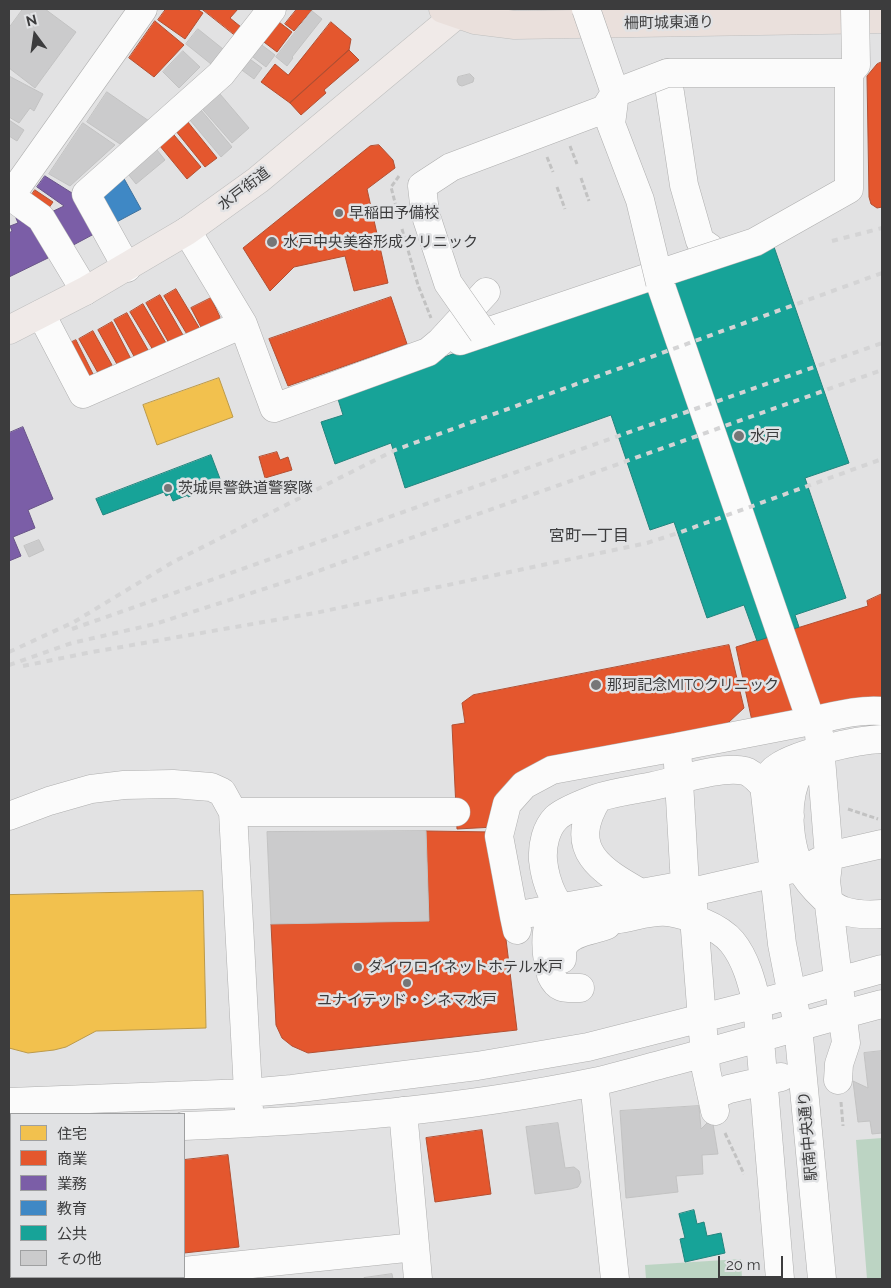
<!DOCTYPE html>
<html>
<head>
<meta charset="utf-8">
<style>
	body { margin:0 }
	#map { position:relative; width:891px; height:1288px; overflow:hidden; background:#e2e2e3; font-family:Raleway,"Noto Sans JP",sans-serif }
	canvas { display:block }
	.frame { position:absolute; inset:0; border:10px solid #3c3c3d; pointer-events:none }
	.legend { position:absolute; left:10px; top:1113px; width:175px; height:165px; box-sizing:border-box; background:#e1e2e4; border:1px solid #9fa0a1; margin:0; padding:6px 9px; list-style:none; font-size:15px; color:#3c3c3d }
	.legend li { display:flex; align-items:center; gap:10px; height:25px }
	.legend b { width:25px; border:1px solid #9fa0a1 }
	.north { position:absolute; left:10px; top:10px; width:50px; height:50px; -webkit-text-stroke:4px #e1e2e4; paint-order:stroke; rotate:346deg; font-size:14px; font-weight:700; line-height:20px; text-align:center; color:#3c3c3d }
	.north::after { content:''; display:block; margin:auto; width:18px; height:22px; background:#3c3c3d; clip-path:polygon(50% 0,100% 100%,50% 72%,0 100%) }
	.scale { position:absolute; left:718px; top:1256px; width:65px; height:22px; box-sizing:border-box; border:2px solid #3c3c3d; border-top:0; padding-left:6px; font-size:15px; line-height:18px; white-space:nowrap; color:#3c3c3d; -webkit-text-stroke:4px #e1e2e4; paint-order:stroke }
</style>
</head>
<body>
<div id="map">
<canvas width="891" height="1288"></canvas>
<div class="frame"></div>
<ul class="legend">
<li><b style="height:14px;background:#f2c14e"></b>住宅</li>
<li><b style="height:14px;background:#e4572e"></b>商業</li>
<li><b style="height:14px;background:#7b5ea7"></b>業務</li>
<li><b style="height:14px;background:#3f88c5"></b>教育</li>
<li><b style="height:14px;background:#17a398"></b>公共</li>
<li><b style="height:14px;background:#cbcbcc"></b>その他</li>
</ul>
<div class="north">N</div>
<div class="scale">20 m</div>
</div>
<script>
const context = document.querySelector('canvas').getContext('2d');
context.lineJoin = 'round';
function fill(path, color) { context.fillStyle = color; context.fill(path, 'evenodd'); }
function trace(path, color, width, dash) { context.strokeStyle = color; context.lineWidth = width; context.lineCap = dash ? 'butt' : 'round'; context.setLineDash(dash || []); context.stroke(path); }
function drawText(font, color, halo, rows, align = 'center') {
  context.font = font + ' Raleway,"Noto Sans JP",sans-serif'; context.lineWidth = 5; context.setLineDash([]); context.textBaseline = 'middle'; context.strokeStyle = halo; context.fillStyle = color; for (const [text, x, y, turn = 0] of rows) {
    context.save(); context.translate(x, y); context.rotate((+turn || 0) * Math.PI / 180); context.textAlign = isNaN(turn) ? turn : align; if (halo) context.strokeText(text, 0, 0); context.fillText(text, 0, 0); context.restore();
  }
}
const green = new Path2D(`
	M882,1138V1279H867L856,1140Z
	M741,1259L742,1279H646L645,1265Z`);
const homes = new Path2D(`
	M219,378L233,417L157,445L143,405Z
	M203,891L206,1028L96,1031L66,1047L54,1050L28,1053L9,1048V895Z`);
const shops = new Path2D(`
	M166,9H197L203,13L185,39L158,20Z
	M202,9H238L230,18L241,27L235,35Z
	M297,9L312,10L294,31L285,24Z
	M271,16L292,32L277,52L256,36Z
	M155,21L184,45L154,77L129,58Z
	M331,22L351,39L349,50L290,103L261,82L275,64L288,75Z
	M349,50L359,60L324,90L326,93L301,115L290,103Z
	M882,62V207L877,208L871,204L869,197L867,76L877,64Z
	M183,116L217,158L205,167L171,125Z
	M169,129L201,167L187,179L155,140Z
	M379,145L393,160L395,168L367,189L388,283L354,291L345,256L294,267L270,291L243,248L370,146Z
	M35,190L53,202L46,212L28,200Z
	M176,289L200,329L188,336L164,296Z
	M160,295L183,335L169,343L146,303Z
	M391,297L407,344L288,386L269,339Z
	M211,298L220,317L218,321L202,329L191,308Z
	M143,304L166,343L153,350L130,312Z
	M127,313L148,350L135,358L114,320Z
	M112,322L131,359L118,366L98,330Z
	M93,331L112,365L98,373L79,339Z
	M76,340L93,374L83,380L66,345Z
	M277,452L280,460L288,457L292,470L265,478L259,457Z
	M882,594V701L752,721L736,647L868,606L867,601Z
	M729,645L744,708L729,722L713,731L505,796L495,827L457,829L452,725L465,723L462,703L473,695Z
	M426,831L493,832L517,1030L308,1053L292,1046L282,1038L276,1025L271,924L429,921Z
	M482,1130L491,1194L435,1202L426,1138Z
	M228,1155L239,1247L184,1253V1160Z`);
const offices = new Path2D(`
	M45,176L72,193L94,234L64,250L45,215L64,206L37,187Z
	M22,216L28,226L33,224L48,258L9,277V233L12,231L10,226L18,223L16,218Z
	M23,427L53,499L28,510L35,528L13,537L21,556L9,561V433Z`);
const schools = new Path2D(`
	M122,175L141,209L109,226L95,193Z`);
const public = new Path2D(`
	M773,244L849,463L805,478L846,598L795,615L799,627L757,641L744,605L707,618L674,522L650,530L611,415L405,488L391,443L335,464L321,422L343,415L337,396L418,366Z
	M211,455L222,484L188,497V495L173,501L170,494L166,496L164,492L103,515L96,499Z
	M694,1210L697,1224L704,1222L707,1236L721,1233L725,1253L685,1262L680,1239L685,1238L679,1214Z`);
const building = new Path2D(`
	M23,9H45L76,32L35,88L9,68V28Z
	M312,11L322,19L292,57L293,58L287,66L276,57Z
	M198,29L223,49L211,64L186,44Z
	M254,39L275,55L266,67L245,51Z
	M183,51L200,67L179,88L163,72Z
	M243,54L262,68L254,79L235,65Z
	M470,74L474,78L473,82L462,86L459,85L457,81L458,77Z
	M9,76L43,94L34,111L30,108L19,123L9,117Z
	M214,87L249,128L232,143L197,103Z
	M107,92L149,121L123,146L87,122Z
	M196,104L232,147L221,157L184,113Z
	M9,120L24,130L17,141L9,136Z
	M83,123L115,145L70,186L49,174Z
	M153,145L165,160L136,184L124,169Z
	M39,540L44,550L29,557L24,546Z
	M426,831L429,921L271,924L267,832Z
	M882,1051V1133L872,1134L870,1121L858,1122L853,1081L868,1088L864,1053Z
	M699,1106L701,1129L712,1118L718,1154L702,1155L703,1174L676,1176L678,1192L626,1198L620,1111Z
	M558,1123L565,1168L574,1167L579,1171L581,1182L578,1187L571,1189L535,1194L526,1127Z
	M9,1174H11V1212V1207H9Z
	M392,1274L393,1279H364V1278Z`);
const path = new Path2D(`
	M570,146L577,164
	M547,157L553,172
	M399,176L391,187L399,218
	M581,178L589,201
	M557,187L565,209
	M402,229L418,285L431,318
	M848,809L878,819
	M841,1102L843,1126
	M725,1133L744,1174`);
const minor = new Path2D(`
	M667,73L684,185L700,241L710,248L696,261
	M10,196L41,218L85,291
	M9,198L143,9
	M187,231L243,324L274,408L428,352L440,342L486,292
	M127,268L86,194L221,74L272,9
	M660,283L811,721L677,747
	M41,314L83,394L243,324
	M460,341L658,274
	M811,721C835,716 858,709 882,711
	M819,734L829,856L826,881L846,1043L839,1064L838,1080
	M814,752C804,765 795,776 792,792C787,813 790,842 797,861C803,878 827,905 844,911C857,915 869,915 882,914
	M598,798C564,852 604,872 646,896
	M233,812H456
	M9,816L49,801L91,789L124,785L173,784L211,787L222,792L233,812L249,1110
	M692,892L814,864L829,856L882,844
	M514,916L499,836L507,804L524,785L552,770L677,747L685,885
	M517,930L514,916L685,885L692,892L706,1070L715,1111
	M562,959C562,956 562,950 563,947C570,931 594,931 607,925
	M548,962C544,937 547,925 556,902
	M551,975C558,990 565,988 580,988
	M594,1082L615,1279
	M712,1096L729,1089L781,1077
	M9,1102L248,1093L292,1089L477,1066L588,1047L757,1004L882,969
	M403,1111L418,1279
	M184,1126C321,1121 459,1110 594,1082C617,1077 640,1070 663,1064C737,1045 809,1023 882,1004
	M9,1134L11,1133
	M184,1271L415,1247
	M104,1279L129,1277
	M780,1279L757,1004C752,983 746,959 732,942C719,926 687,915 668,912C652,910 634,917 619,919C609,920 588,921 578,919C555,913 545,880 543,860C542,845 546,828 556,818C564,810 587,802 597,798C615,792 634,790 653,786C676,781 723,765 745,771C757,774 780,806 790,816
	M822,1279L798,1026L782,944L764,785C767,777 771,771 778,767C799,753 856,740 882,739`);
const major = new Path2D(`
	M9,330L85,291L187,231L258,180L456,15`);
const highway = new Path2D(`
	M443,9L475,20L515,25L882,19`);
const rail = new Path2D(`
	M832,241L882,228
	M72,629L882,343
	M9,652L74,622L173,562L395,450L882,273
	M9,665L72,643L155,624L304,576L882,370
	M23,666L87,653L315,613L647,543L678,533L882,459`);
const minorBridge = new Path2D(`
	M586,9L615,93L611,124L640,200L660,283
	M849,73L856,65L855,9
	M483,333L448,283L425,213L422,186L451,167L605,109L615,93L667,73H849V189L755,242L658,274`);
const markers = [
	[339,213,5,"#767677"],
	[272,242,6,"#767677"],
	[739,436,6,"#767677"],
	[168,488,5,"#767677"],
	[596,685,6,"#767677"],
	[358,967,5,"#767677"],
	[407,983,5,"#767677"]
];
const streetNames = [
	["柵町城東通り",669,23,-1],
	["水戸街道",244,189,-37],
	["駅南中央通り",808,1136,-95]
];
const poiNames = [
	["早稲田予備校",349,213],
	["水戸中央美容形成クリニック",283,242],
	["水戸",750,436],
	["茨城県警鉄道警察隊",178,488],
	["那珂記念MITOクリニック",607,685],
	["ダイワロイネットホテル水戸",368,967],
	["ユナイテッド・シネマ水戸",407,1000,"center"]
];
const neighbourhoodNames = [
	["宮町一丁目",589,536]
];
fill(green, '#bcd4c3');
fill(homes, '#f2c14e');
trace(homes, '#bb9949', 1);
fill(shops, '#e4572e');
trace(shops, '#b24f32', 1);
fill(offices, '#7b5ea7');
trace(offices, '#685487', 1);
fill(schools, '#3f88c5');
trace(schools, '#3e719c', 1);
fill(public, '#17a398');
trace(public, '#22847d', 1);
fill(building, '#cbcbcc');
trace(building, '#c2c2c2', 1);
trace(minor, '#aeaeae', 29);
trace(major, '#bfbfbf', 29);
trace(highway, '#bfbfbf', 29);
trace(path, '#c2c2c2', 3, [5, 2.5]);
trace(minor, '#fbfbfb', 28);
trace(major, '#f0eae8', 28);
trace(highway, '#eae0dc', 28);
trace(rail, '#d4d4d5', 4, [6, 6]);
trace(minorBridge, '#aeaeae', 29, []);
trace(minorBridge, '#fbfbfb', 28);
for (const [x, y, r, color] of markers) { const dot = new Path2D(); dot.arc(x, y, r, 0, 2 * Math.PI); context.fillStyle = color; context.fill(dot); trace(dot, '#e1e2e4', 2); }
drawText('15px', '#3c3c3d', '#e1e2e4', streetNames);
drawText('15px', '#3c3c3d', '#e1e2e4', poiNames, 'left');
drawText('16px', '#3c3c3d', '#e1e2e4', neighbourhoodNames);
</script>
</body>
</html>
